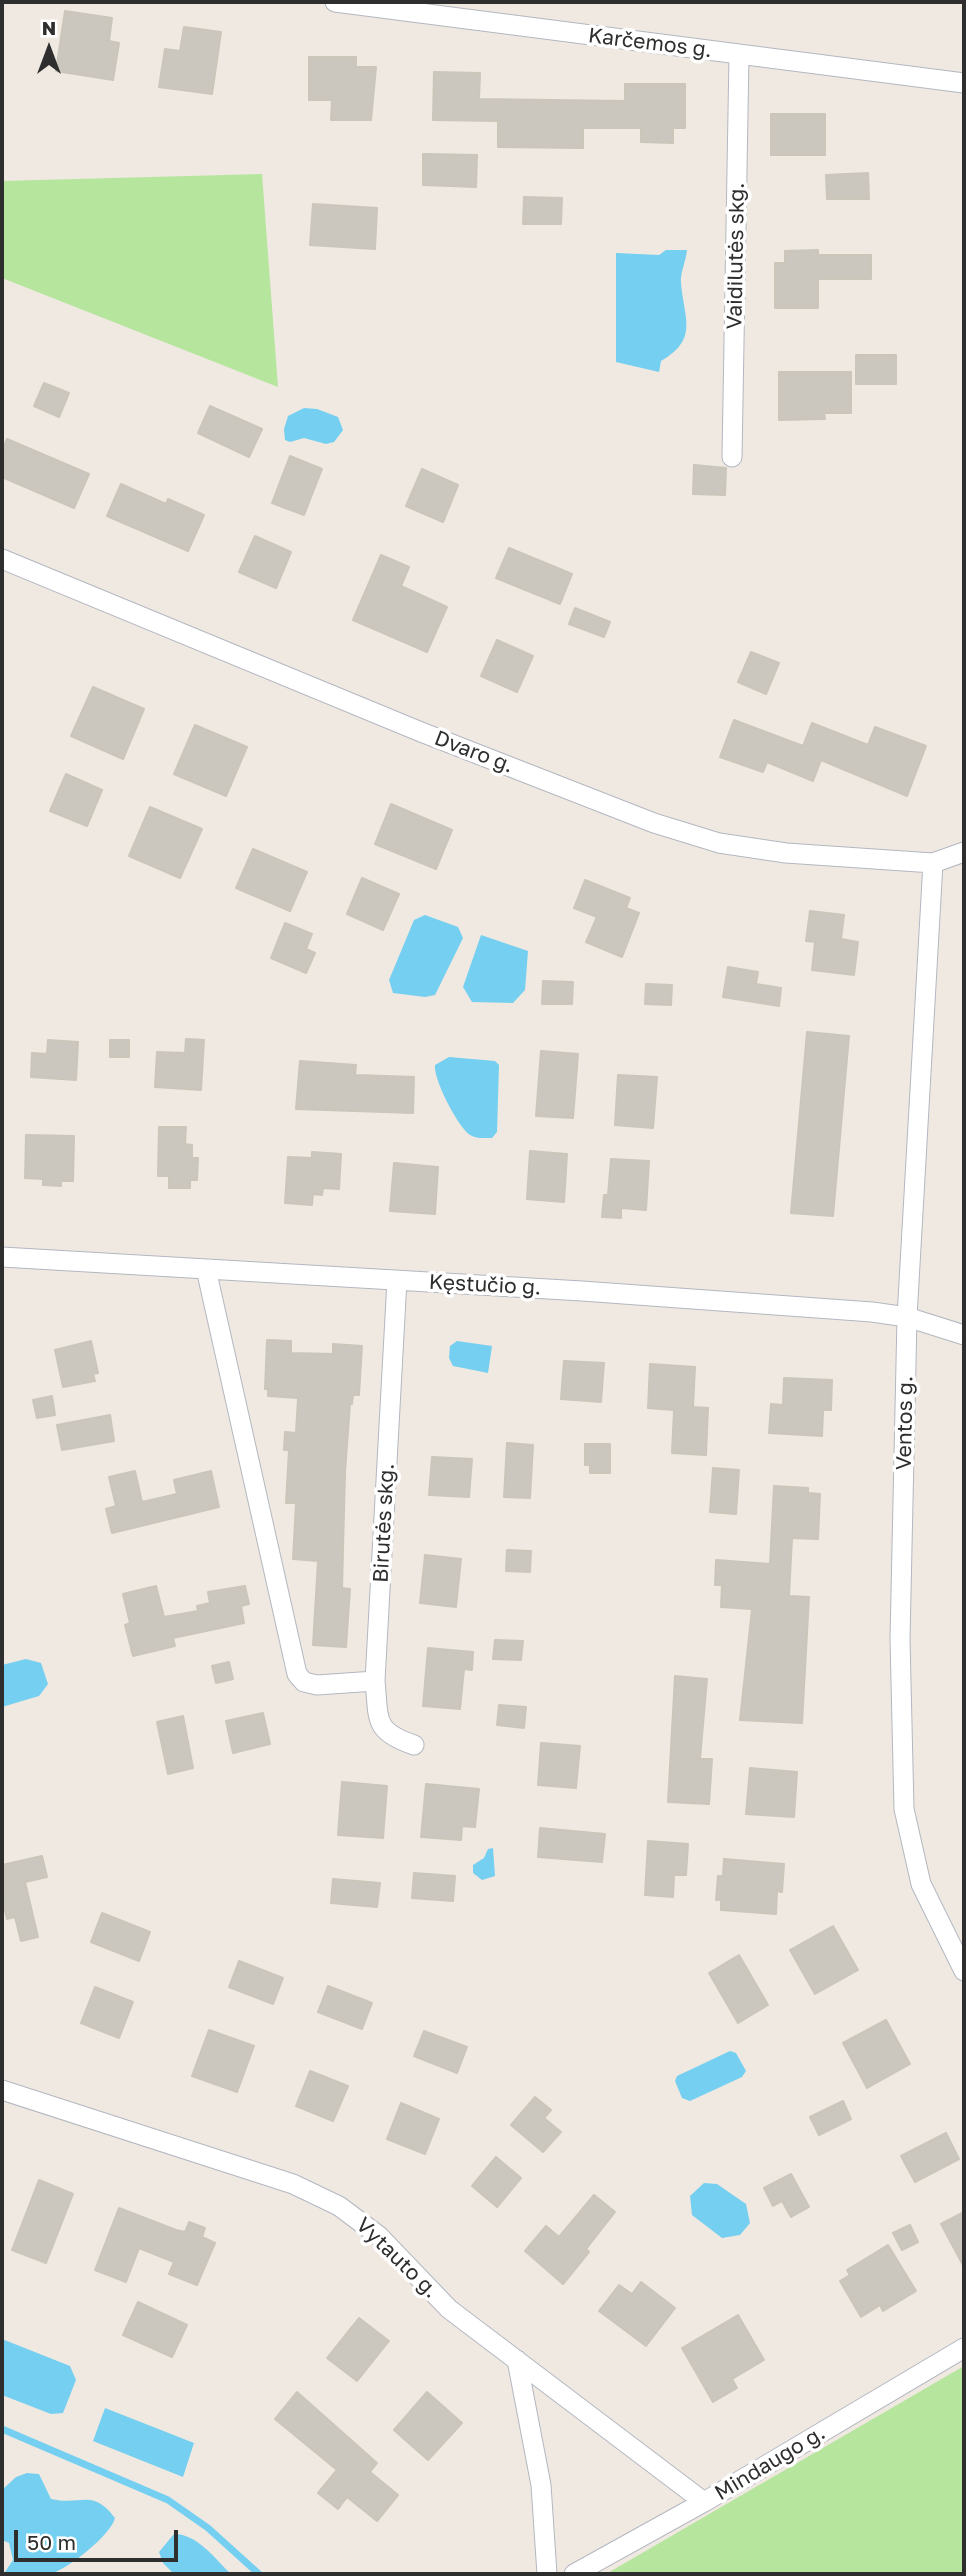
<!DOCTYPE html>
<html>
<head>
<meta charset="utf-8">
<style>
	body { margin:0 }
	#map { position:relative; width:966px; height:2576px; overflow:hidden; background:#efe9e1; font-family:"Golos Text",sans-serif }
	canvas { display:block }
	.frame { position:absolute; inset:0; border:4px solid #2e2e2e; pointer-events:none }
	.north { position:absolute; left:14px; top:14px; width:70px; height:70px; -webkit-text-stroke:5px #fff; paint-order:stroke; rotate:0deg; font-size:19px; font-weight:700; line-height:28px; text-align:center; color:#2e2e2e }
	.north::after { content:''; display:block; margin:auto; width:24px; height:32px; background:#2e2e2e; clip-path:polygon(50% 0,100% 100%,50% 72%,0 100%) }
	.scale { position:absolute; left:14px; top:2530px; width:164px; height:32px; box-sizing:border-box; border:4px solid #2e2e2e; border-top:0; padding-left:9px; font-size:21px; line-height:24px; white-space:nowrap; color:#2e2e2e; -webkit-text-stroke:5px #fff; paint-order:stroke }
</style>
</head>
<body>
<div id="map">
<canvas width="966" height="2576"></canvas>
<div class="frame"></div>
<div class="north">N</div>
<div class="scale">50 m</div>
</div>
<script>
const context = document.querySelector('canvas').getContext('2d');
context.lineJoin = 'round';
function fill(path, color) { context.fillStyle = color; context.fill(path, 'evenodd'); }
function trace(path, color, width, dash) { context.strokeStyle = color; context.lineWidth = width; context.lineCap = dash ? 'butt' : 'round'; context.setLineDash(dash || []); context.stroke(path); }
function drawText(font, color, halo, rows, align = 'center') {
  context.font = font + ' "Golos Text",sans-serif'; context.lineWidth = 7; context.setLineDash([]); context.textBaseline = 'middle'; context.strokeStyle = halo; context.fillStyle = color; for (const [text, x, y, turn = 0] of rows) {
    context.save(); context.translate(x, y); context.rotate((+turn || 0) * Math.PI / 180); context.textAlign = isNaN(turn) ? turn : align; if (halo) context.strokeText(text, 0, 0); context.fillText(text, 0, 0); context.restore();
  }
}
const green = new Path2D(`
	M262,174L278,387L2,278V181Z
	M964,2366V2574H606Z`);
const water = new Path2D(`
	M666,250H687C686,261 680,273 681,283C684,319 699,339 661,361L659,372L616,362V253L659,255Z
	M304,408L317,409L338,417L343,430L334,442L326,444L304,438L290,442L285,440L284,429L288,416Z
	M425,915L458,927L463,938L435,995L425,997L393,993L389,980L414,920Z
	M481,935L528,951L525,990L513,1003L472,1002L463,987Z
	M449,1057L495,1061L499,1065L497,1132L492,1138C484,1138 476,1139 470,1135C458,1127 433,1079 435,1065Z
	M457,1341L492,1346L488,1373L453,1366L449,1358L450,1346Z
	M26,1659L41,1663L48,1684L39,1696L2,1707V1665Z
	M493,1848L495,1876L482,1880L473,1873V1865L484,1858L488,1849Z
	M730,2051L736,2053L746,2071L742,2077L690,2101L682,2098L675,2081L677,2076Z
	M704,2183L717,2184L746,2204L750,2223L740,2235L722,2238L692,2215L690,2196Z
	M2,2339L70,2366L76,2380L63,2413L51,2414L2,2395Z
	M105,2408L194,2443L183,2477L93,2441Z
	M27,2473L39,2474L51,2499C82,2506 92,2488 115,2518C111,2535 66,2571 49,2574C38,2576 13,2576 5,2572L13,2560L9,2543L2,2540V2490L16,2477Z
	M174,2534C198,2534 215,2559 231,2574H174L163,2563L159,2552Z`);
const stream = new Path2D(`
	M2,2429L168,2500L208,2528L259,2574`);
const building = new Path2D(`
	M65,11L112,18L109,41L119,43L113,80L56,71Z
	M184,27L221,32L212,94L159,87L165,49L180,51Z
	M309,57H356V67H376L371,120H331L332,100H309Z
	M434,72L480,73L479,99L625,101V84H685V128H673V143L641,142V128H583V148L498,147V121L433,120Z
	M771,114H825V155H771Z
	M423,154L477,155L476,187L423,185Z
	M868,173L869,199H827L826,175Z
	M524,197L562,198L561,224H523Z
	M313,204L377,208L375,249L310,245Z
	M818,250V255H871V279H818V308H775V263H785V251Z
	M856,355H896V384H856Z
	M779,372H851V413H824L825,419L779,420Z
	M44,383L69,393L59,417L34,406Z
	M210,406L262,429L249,457L198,433Z
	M7,439L89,474L74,508L2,477V451Z
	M290,456L322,469L304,515L272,503Z
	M694,465L726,468L725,495L693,494Z
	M422,469L458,485L443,522L406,506Z
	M121,484L166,504L168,499L204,515L188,551L107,516Z
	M255,536L291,552L276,588L239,572Z
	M509,548L572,574L560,604L496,578Z
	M381,555L409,567L401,586L447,607L427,652L353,620Z
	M575,608L610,622L604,637L569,624Z
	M497,640L533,656L517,692L481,676Z
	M751,652L779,663L766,694L738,682Z
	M93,687L144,709L123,759L71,736Z
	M734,720L803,746L812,723L868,745L875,727L926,746L907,796L821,760L813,781L767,762L763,772L720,757Z
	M195,725L247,747L226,796L174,774Z
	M66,774L102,790L87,826L50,811Z
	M391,804L452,830L436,869L375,844Z
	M150,807L202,829L180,878L129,856Z
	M253,849L307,872L290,911L236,888Z
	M362,878L399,894L383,930L347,914Z
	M585,880L630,898L626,908L639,913L622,957L586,942L597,917L574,908Z
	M810,911L844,915L841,939L858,942L854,975L812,970L815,942L806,941Z
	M285,923L312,934L306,949L315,953L306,973L271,958Z
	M728,967L758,972L756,984L781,988L779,1006L723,997Z
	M543,981L573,982L572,1004H542Z
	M646,984L672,985L671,1005L645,1004Z
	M807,1032L849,1036L833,1216L791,1213Z
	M186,1039L204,1040L201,1090L155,1087L157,1052L185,1053Z
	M48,1040L78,1042L76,1080L31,1077L32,1053L47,1054Z
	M110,1040H129V1057H110Z
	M541,1051L578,1054L573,1118L536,1116Z
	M300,1061L356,1065L355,1075L414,1077L413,1113L296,1109Z
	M618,1075L657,1077L653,1128L615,1125Z
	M159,1127H186L185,1144L192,1145V1158H198L197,1180H190V1188H169V1176H158Z
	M26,1135L74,1136L73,1181H61V1186L43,1185V1179L25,1178Z
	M530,1151L567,1154L564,1202L527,1199Z
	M312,1152L341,1154L339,1189L323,1188L322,1195L313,1194L312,1205L285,1203L288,1157L312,1158Z
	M611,1159L649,1161L646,1210L621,1208V1218L602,1217L604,1195H608Z
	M394,1163L438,1167L435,1214L390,1211Z
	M267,1340L291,1341V1353L333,1354V1344L362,1346L359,1395H353L352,1404H350L345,1472L342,1588L350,1589L346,1647L313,1645L318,1561L293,1559L296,1503H286L289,1450H284L285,1432L296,1433L298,1398L268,1396V1389H265Z
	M91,1341L98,1373L93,1374L95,1381L63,1387L55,1350Z
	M564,1361L604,1363L601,1402L561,1399Z
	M650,1364L695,1367L693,1407L708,1408L706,1455L672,1453L674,1410L648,1408Z
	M784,1378L832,1380L831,1410H823L822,1436L769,1433L771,1404L783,1405Z
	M52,1396L55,1415L37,1418L33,1400Z
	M110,1415L114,1441L62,1450L57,1425Z
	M507,1443L533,1445L530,1498L504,1497Z
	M585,1444H610V1473H590V1465H585Z
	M432,1457L472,1459L469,1497L429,1495Z
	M713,1468L739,1470L736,1514L710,1512Z
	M135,1471L142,1502L177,1494L174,1480L211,1471L219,1507L112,1533L106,1509L116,1506L109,1477Z
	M774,1486L808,1488V1493L820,1494L818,1539L792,1538L789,1596L809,1597L802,1723L740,1720L752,1609L721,1607L722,1585H715L716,1560L770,1564Z
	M507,1550L531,1551L530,1572L506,1571Z
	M425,1555L461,1559L456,1607L420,1603Z
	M156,1586L164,1617L198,1611L197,1606L210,1603L208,1592L245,1586L249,1604L241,1606L244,1623L173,1638L175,1646L133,1656L125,1625L130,1623L123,1594Z
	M495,1640L523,1641L521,1660L493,1659Z
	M428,1648L473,1652L472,1670L464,1669L460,1709L423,1706Z
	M229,1662L233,1679L216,1683L212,1666Z
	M675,1676L707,1679L700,1759H712L709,1804L668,1802Z
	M499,1705L526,1707L524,1728L497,1725Z
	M263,1713L270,1744L233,1753L226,1721Z
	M183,1716L193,1768L168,1774L157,1722Z
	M541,1743L580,1746L576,1788L538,1785Z
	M750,1768L797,1772L794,1817L746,1814Z
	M342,1782L387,1786L383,1838L338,1835Z
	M426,1784L479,1789L475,1827L462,1826L461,1840L421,1837Z
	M540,1828L605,1834L602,1862L538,1857Z
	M648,1841L688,1844L686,1875H674L673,1897L645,1895Z
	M42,1856L47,1877L25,1882L38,1937L21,1941L15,1917L7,1919L2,1898V1865Z
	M724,1859L784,1864L782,1892L777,1891L776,1914L721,1910V1900H716L718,1876H723Z
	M414,1873L455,1876L453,1901L412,1898Z
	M333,1879L380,1883L377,1907L331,1903Z
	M102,1913L150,1932L139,1961L91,1942Z
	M833,1926L858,1970L815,1994L790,1950Z
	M739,1955L768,2005L738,2023L709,1973Z
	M239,1961L283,1978L273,2004L229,1987Z
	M328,1986L372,2003L362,2029L318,2012Z
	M95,1987L133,2002L119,2038L81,2023Z
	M886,2020L910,2064L867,2088L843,2043Z
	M209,2030L254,2046L237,2092L192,2076Z
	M424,2031L467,2047L457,2073L414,2056Z
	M310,2071L348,2086L333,2121L296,2106Z
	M535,2097L551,2110L544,2118L561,2132L543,2152L511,2125Z
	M843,2101L851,2119L819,2135L810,2117Z
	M401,2103L439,2119L425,2154L387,2139Z
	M946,2133L959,2159L915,2182L901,2156Z
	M496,2157L521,2178L497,2207L472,2186Z
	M791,2174L809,2207L791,2217L782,2201L773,2206L764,2188Z
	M39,2180L73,2194L46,2263L12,2250Z
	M594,2195L615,2212L586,2249L589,2252L563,2284L525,2251L546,2226L559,2237Z
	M119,2208L176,2230L185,2232L189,2222L205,2228L202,2237L215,2243L197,2285L169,2274L174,2262L139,2248L126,2282L95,2270Z
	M964,2212V2267L941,2224Z
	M910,2225L918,2242L902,2250L893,2233Z
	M888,2245L916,2291L883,2311L880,2305L861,2317L840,2281L850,2275L847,2270Z
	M641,2282L675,2308L646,2346L599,2311L619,2285L632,2294Z
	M138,2302L187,2325L172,2357L123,2335Z
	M738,2315L764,2360L732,2379L737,2388L713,2402L682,2348Z
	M359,2318L389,2341L357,2381L327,2358Z
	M297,2392L377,2463L370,2472L398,2495L377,2521L347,2497L338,2509L318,2493L337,2470L275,2419Z
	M427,2392L462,2423L428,2460L394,2430Z`);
const minor = new Path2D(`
	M335,2L964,83
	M732,457L739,55
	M2,559L421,732L654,823L719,843L786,853L933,863L964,852
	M933,863L907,1317L900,1639L904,1809L921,1884L964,1971
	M2,1257L582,1291L872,1312L907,1317L964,1335
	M206,1269L297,1674L304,1682L317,1685L375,1681
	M397,1280L375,1681C379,1720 373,1731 414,1745
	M2,2090L293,2184L339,2206L379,2236L449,2309L704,2502
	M517,2360L541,2485L547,2574
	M574,2574L704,2502L964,2348`);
const streetNames = [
	["Karčemos g.",650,43,7],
	["Vaidilutės skg.",736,256,-89],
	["Dvaro g.",474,752,21],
	["Kęstučio g.",485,1285,3],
	["Ventos g.",905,1423,-89],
	["Birutės skg.",384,1523,-87],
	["Vytauto g.",397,2258,44],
	["Mindaugo g.",770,2463,-31]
];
fill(green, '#b6e59e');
fill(water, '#75cff0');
trace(stream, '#75cff0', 7);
fill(building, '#cbc7bf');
trace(building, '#cbc5ba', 2);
trace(minor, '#b4b7c1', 21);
trace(minor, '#fff', 19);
drawText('21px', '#2e2e2e', '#fff', streetNames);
</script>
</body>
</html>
